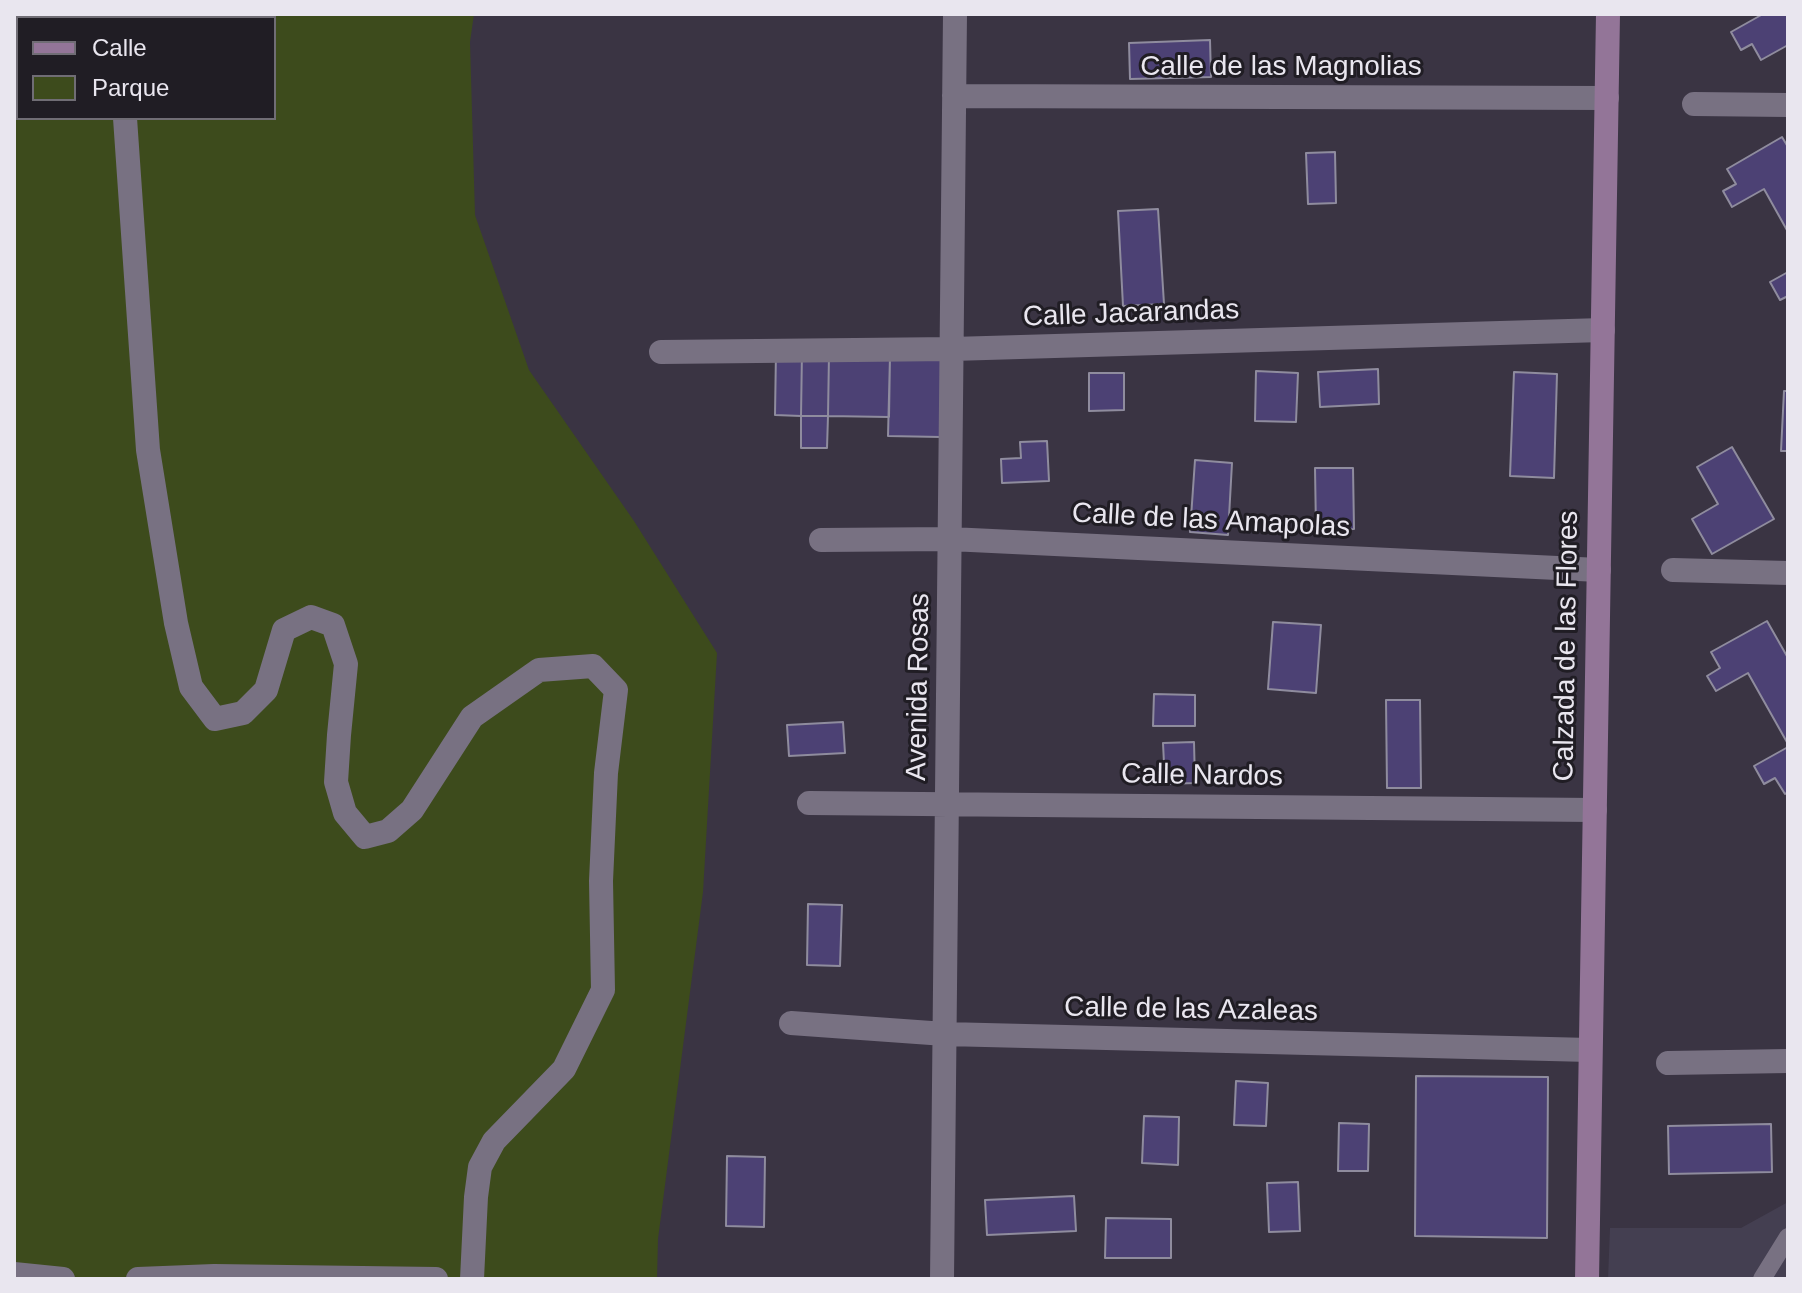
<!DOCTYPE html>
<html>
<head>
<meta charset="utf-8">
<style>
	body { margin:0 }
	#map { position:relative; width:1802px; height:1293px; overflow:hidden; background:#3a3443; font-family:Arial,sans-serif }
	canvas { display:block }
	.frame { position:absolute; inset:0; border:16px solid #e9e6ef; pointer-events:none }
	.legend { position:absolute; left:16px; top:16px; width:260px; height:104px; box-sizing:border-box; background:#201d24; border:2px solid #706d75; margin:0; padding:10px 14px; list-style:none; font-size:24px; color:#e9e6ef }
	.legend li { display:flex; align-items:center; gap:16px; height:40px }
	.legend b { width:40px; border:2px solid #706d75 }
</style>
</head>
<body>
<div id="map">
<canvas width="1802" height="1293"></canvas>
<div class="frame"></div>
<ul class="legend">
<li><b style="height:10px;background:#937598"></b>Calle</li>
<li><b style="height:22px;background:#3d4b1c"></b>Parque</li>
</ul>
</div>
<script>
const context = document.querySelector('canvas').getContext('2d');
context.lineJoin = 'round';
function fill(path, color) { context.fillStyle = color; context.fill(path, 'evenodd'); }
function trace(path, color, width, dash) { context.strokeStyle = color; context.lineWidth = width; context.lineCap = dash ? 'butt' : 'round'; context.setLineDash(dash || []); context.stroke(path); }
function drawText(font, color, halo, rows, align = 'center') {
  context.font = font + ' Arial,sans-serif'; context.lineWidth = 6; context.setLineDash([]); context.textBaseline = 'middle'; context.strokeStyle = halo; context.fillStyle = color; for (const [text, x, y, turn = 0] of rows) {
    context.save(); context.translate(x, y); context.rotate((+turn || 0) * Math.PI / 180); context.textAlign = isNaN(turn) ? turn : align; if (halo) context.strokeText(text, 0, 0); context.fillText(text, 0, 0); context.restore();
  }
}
const industrial = new Path2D(`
	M1788,1202V1279H1608L1610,1228H1741Z`);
const green = new Path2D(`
	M14,14H474L470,42L475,215L529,370L634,521L717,653L703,892L658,1239L657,1279H14ZM18,18H274V118H18Z`);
const building = new Path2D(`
	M1763,14H1788V45L1761,60L1752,44L1741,50L1731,32Z
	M1210,40L1211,77L1130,79L1129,43Z
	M1782,137L1788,147V232L1764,189L1732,207L1723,191L1736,184L1727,169Z
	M1335,152L1336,203L1308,204L1306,153Z
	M1158,209L1164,304L1123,306L1118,211Z
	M1788,272V296L1780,300L1770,282Z
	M776,351H802L801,416L775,415Z
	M802,351L829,354L828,416H801Z
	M829,354L890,356L889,417L828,416Z
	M890,356L942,358L941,437L888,436Z
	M1378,369L1379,404L1320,407L1318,372Z
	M1256,371L1298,373L1296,422L1255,421Z
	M1514,372L1557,374L1554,478L1510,476Z
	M1089,373H1124V410L1089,411Z
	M1784,391H1788V451H1781Z
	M801,416H828L827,448H801Z
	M1047,441L1049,481L1002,483L1001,459L1021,458L1020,442Z
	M1732,447L1774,519L1712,554L1692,519L1718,504L1697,467Z
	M1195,460L1232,463L1228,535L1190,532Z
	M1315,468H1353L1354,529L1316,530Z
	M1767,621L1788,658V744L1748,673L1716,691L1707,676L1720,668L1711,652Z
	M1273,622L1321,625L1316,693L1268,689Z
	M1154,694L1195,695V726H1153Z
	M1386,700H1420L1421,788H1387Z
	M843,722L845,753L789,756L787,725Z
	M1194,742L1195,783L1165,784L1163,743Z
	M1788,747V792L1785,794L1775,778L1764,784L1754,766Z
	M808,904L842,905L840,966L807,965Z
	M1416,1076L1548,1077L1547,1238L1415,1236Z
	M1236,1081L1268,1083L1266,1126L1234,1125Z
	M1144,1116L1179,1117L1178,1165L1142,1163Z
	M1339,1123L1369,1124L1368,1171H1338Z
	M1771,1124L1772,1172L1669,1174L1668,1126Z
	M727,1156L765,1157L764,1227L726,1226Z
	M1298,1182L1300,1231L1269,1232L1267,1183Z
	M1074,1196L1076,1231L987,1235L985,1200Z
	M1106,1218L1171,1219V1258H1105Z`);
const lane = new Path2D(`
	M1762,1279L1788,1237`);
const street = new Path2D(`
	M118,14V18
	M954,96L1607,98
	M1694,104L1788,105
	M125,118L148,450L176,623L191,687L215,719L243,713L266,690L284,630L311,617L333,625L346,664L339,735L336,782L345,813L365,837L388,831L412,810L472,717L539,670L593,666L616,690L606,773L601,881L603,990L564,1069L494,1141L480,1167L476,1197L472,1279
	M661,352L952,349L1603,330
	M821,540L950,539L1599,570
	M1673,570L1788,573
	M809,803L1595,810
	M791,1023L945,1034L1590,1050
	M1668,1063L1788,1061
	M14,1274L63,1279
	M138,1279L214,1276L436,1279
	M942,1279L955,14`);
const secondary = new Path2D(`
	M1587,1279L1608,14`);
const streetNames = [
	["Calle de las Magnolias",1281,67],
	["Calle Jacarandas",1131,314,-2],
	["Calle de las Amapolas",1211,521,3],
	["Calzada de las Flores",1567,646,-89],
	["Avenida Rosas",919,687,-89],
	["Calle Nardos",1202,776,1],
	["Calle de las Azaleas",1191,1010,1]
];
fill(industrial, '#443f51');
fill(green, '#3d4b1c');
fill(building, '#4c4174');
trace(building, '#8f8c9e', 2);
trace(lane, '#787182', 18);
trace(street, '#787182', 24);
trace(secondary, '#937598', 24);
drawText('28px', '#e9e6ef', '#201d24', streetNames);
</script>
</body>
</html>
